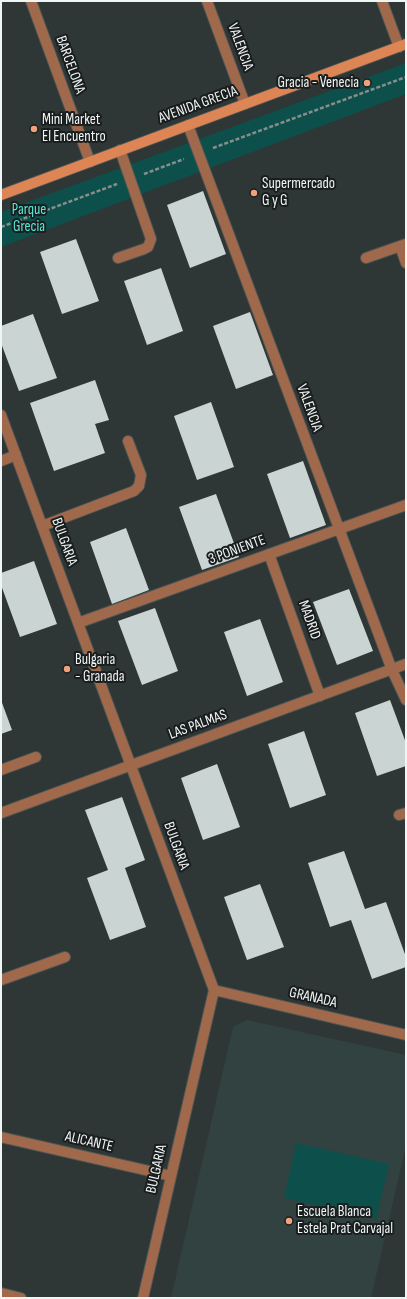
<!DOCTYPE html>
<html>
<head>
<meta charset="utf-8">
<style>
	body { margin:0 }
	#map { position:relative; width:407px; height:1299px; overflow:hidden; background:#2e3735; font-family:"Sofia Sans Condensed",sans-serif }
	canvas { display:block }
	.frame { position:absolute; inset:0; border:2px solid #eff5f4; pointer-events:none }
</style>
</head>
<body>
<div id="map">
<canvas width="407" height="1299"></canvas>
<div class="frame"></div>
</div>
<script>
const context = document.querySelector('canvas').getContext('2d');
context.lineJoin = 'round';
function fill(path, color) { context.fillStyle = color; context.fill(path, 'evenodd'); }
function trace(path, color, width, dash) { context.strokeStyle = color; context.lineWidth = width; context.lineCap = dash ? 'butt' : 'round'; context.setLineDash(dash || []); context.stroke(path); }
function drawText(font, color, halo, rows, align = 'center') {
  context.font = font + ' "Sofia Sans Condensed",sans-serif'; context.lineWidth = 4; context.setLineDash([]); context.textBaseline = 'middle'; context.strokeStyle = halo; context.fillStyle = color; for (const [text, x, y, turn = 0] of rows) {
    context.save(); context.translate(x, y); context.rotate((+turn || 0) * Math.PI / 180); context.textAlign = isNaN(turn) ? turn : align; if (halo) context.strokeText(text, 0, 0); context.fillText(text, 0, 0); context.restore();
  }
}
const built = new Path2D(`
	M247,1020L406,1055V1145L371,1298H171L233,1027Z`);
const green = new Path2D(`
	M406,63V94L1,247V212Z
	M296,1143L389,1164L376,1219L284,1198Z`);
const building = new Path2D(`
	M203,191L226,254L190,268L167,205Z
	M76,239L99,301L62,314L40,252Z
	M161,268L183,331L147,345L124,281Z
	M250,312L273,375L236,389L213,326Z
	M33,314L57,378L19,391L1,343V326Z
	M95,380L109,420L95,424L105,453L54,471L30,403Z
	M211,402L234,467L197,480L174,416Z
	M303,461L326,525L290,538L267,474Z
	M216,494L239,557L202,570L179,507Z
	M126,528L149,590L112,604L90,542Z
	M34,561L57,624L20,637L1,585V573Z
	M349,589L373,651L337,665L313,602Z
	M155,608L178,671L142,685L118,621Z
	M260,619L283,682L247,696L224,632Z
	M1,700L12,730L1,734Z
	M390,700L406,743V766L377,776L355,713Z
	M304,731L326,795L290,808L268,744Z
	M217,764L240,827L203,840L181,778Z
	M122,797L145,860L125,868L146,927L110,940L87,878L108,870L85,810Z
	M344,851L365,909L386,902L406,957V967L372,979L351,920L330,927L308,863Z
	M260,884L284,947L247,960L224,897Z`);
const path = new Path2D(`
	M213,148L406,77
	M144,174L184,159
	M1,227L117,184`);
const lane = new Path2D(`
	M118,258L144,249L148,247L151,239L120,150
	M1,461L16,455
	M42,526L134,491L139,486L141,475L128,441
	M1,770L36,757
	M399,815L406,813
	M1,980L65,957`);
const street = new Path2D(`
	M31,1L90,162
	M207,1L245,104
	M382,1L399,47
	M188,125L392,670L406,700
	M400,246L406,263
	M366,258L406,244
	M1,415L214,990L143,1298
	M269,554L320,696
	M78,623L406,505
	M1,813L406,664
	M214,990L406,1035
	M1,1137L171,1176
	M1,1293L21,1298`);
const secondary = new Path2D(`
	M1,195L406,44`);
const markers = [
	[367,83,4,"#f0a27a"],
	[34,129,4,"#f0a27a"],
	[254,193,4,"#f0a27a"],
	[67,669,4,"#f0a27a"],
	[289,1221,4,"#f0a27a"]
];
const streetNames = [
	["VALENCIA",240,47,70],
	["BARCELONA",70,65,70],
	["AVENIDA GRECIA",198,105,-20],
	["VALENCIA",309,408,70],
	["BULGARIA",64,542,70],
	["3 PONIENTE",237,550,-20],
	["MADRID",309,620,70],
	["LAS PALMAS",198,725,-20],
	["BULGARIA",176,846,70],
	["GRANADA",313,998,13],
	["ALICANTE",89,1142,13],
	["BULGARIA",157,1169,-77]
];
const poiNames = [
	["Gracia - Venecia",359,83,"right"],
	["Mini Market",42,120],
	["El Encuentro",42,137],
	["Supermercado",262,184],
	["G y G",262,201],
	["Bulgaria",75,660],
	["- Granada",75,677],
	["Escuela Blanca",297,1212],
	["Estela Prat Carvajal",297,1229]
];
const parkNames = [
	["Parque",29,210],
	["Grecia",29,227]
];
fill(built, '#314240');
fill(green, '#0d504b');
fill(building, '#cad4d3');
trace(lane, '#4d5554', 12);
trace(street, '#4d5554', 12);
trace(secondary, '#4d5554', 12);
trace(path, '#878e8d', 2.5, [4, 2]);
trace(lane, '#a1694c', 10);
trace(street, '#a1694c', 10);
trace(secondary, '#de8555', 10);
for (const [x, y, r, color] of markers) { const dot = new Path2D(); dot.arc(x, y, r, 0, 2 * Math.PI); context.fillStyle = color; context.fill(dot); trace(dot, '#191d1d', 1.5); }
drawText('15px', '#eff5f4', '#191d1d', streetNames);
drawText('15px', '#eff5f4', '#191d1d', poiNames, 'left');
drawText('15px', '#58e9dc', '#191d1d', parkNames);
</script>
</body>
</html>
